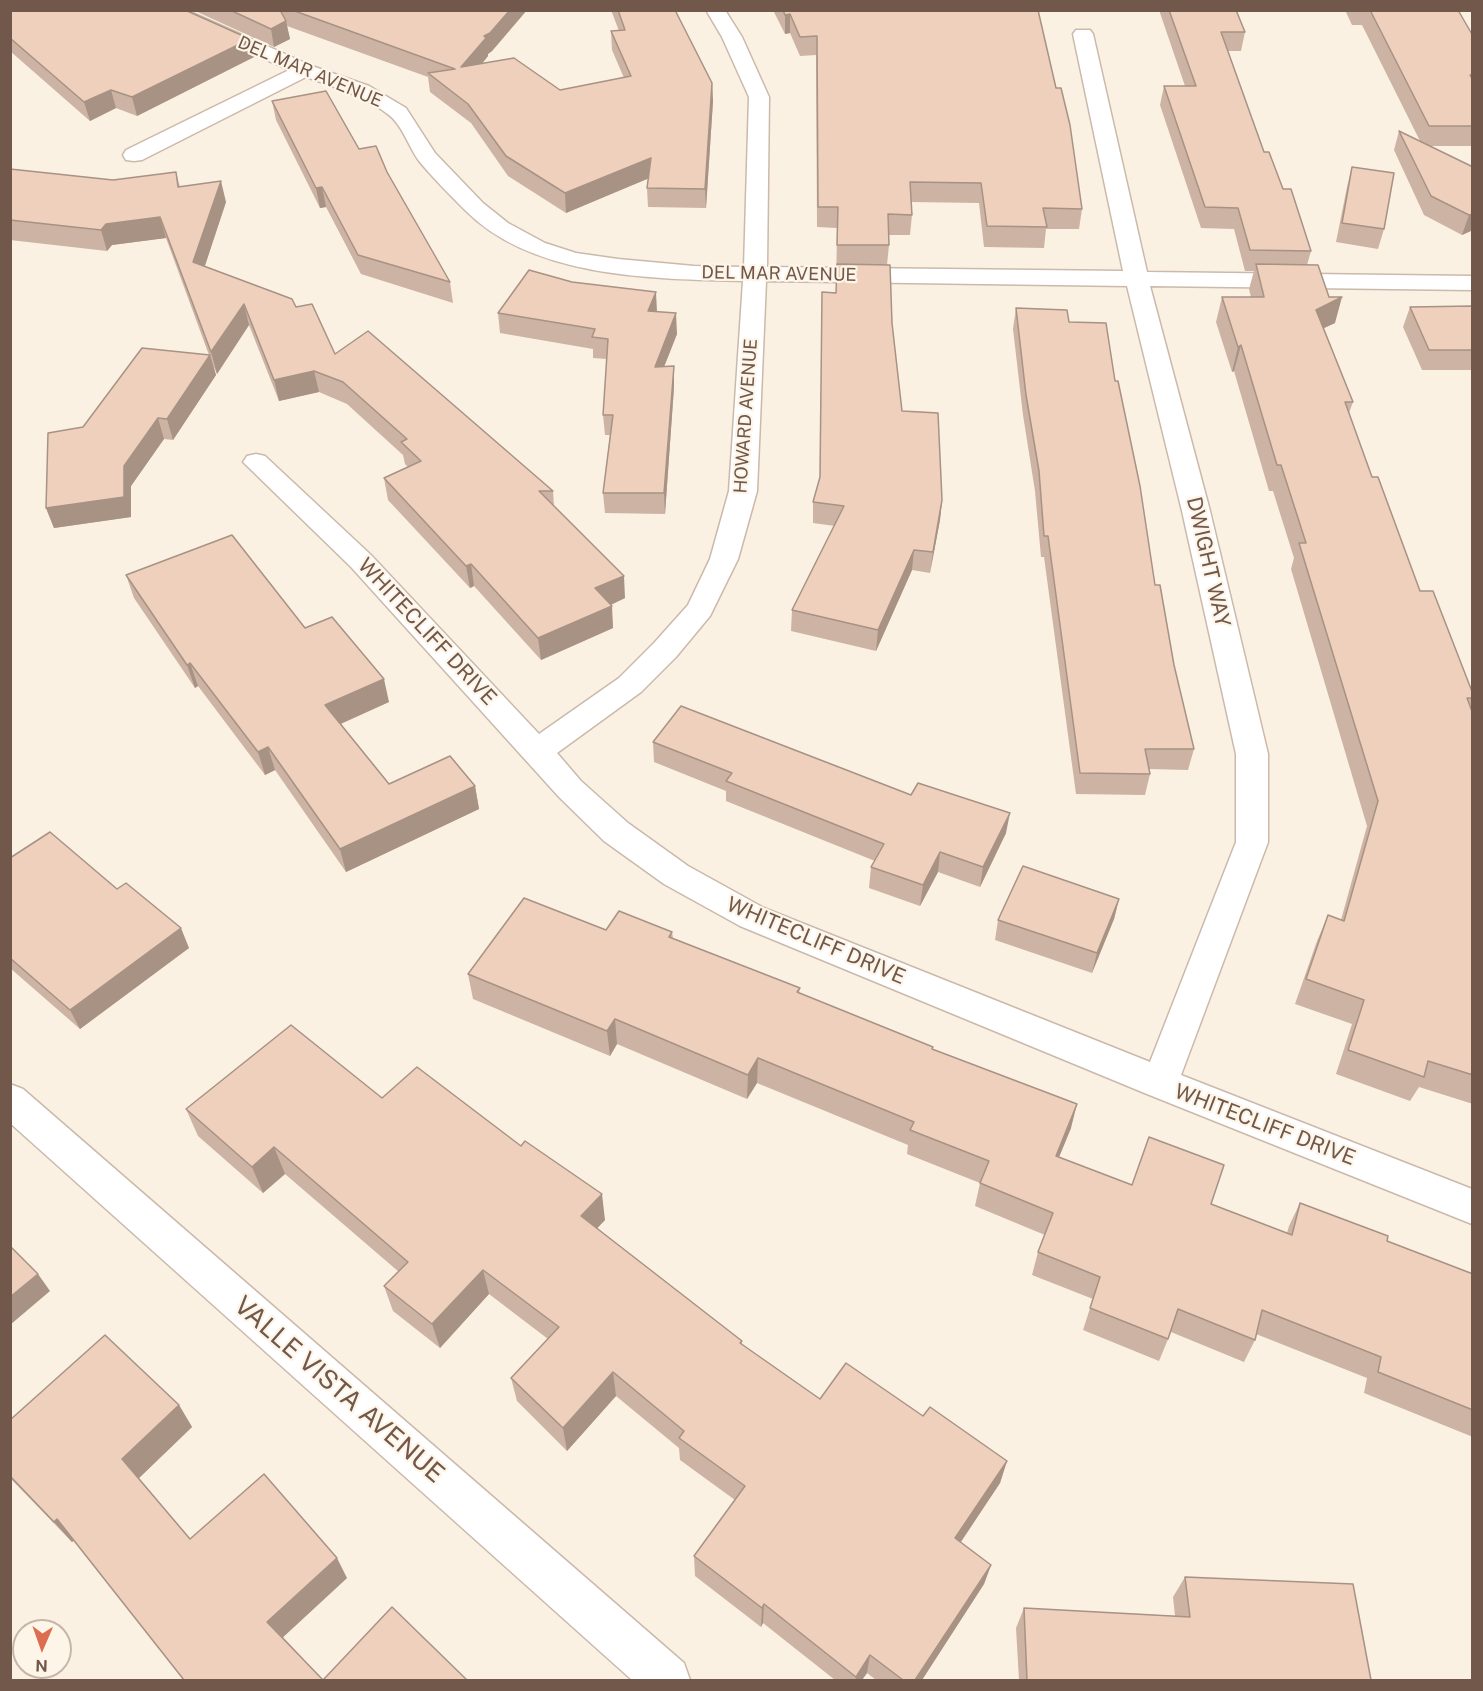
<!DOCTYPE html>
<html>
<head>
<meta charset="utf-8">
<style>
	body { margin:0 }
	#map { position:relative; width:1483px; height:1691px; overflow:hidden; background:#faf1e3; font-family:"Public Sans",sans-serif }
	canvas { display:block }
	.frame { position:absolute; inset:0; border:12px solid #71584b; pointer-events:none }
	.north { position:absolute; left:12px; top:1619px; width:60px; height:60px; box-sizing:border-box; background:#fef5e9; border:2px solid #c6b6aa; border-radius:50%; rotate:182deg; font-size:16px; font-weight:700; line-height:24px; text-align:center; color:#71584b }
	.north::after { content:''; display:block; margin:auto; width:21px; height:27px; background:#dd6d50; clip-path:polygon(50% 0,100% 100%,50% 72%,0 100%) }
</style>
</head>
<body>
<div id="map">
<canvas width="1483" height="1691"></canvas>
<div class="frame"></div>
<div class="north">N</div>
</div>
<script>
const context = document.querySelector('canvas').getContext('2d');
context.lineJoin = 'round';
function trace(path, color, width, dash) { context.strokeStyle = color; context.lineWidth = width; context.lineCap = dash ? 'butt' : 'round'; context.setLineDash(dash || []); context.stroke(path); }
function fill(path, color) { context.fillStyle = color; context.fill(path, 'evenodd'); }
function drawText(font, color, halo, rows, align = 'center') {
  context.font = font + ' "Public Sans",sans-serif'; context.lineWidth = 4.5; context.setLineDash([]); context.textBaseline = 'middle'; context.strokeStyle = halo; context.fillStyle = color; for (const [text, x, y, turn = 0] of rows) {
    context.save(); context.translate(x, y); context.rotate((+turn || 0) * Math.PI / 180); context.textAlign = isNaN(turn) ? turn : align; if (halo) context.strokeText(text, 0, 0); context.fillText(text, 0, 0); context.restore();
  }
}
const minor = new Path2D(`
	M160,10H186L312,66L369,86L406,108L435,153L483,203L508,223L545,243L576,253L618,259L694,266L744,267L749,97L722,37L706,10H725L742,37L769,97L767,267L1123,271L1073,34L1076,30H1090L1093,34L1147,272L1472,276V290L1150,286L1210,511L1268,754V842L1181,1075L1472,1189V1224L1147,1094L740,926L664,884L604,841L559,797L351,567L243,462L247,456L256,454L265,456L371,555L539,734L619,678L654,643L688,605L710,559L729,491L743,281C653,279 533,278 466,211C450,195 433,178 419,161C409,147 402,125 389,115C365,96 335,87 306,77L142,160L134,161L126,160L123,155L126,150L289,70L162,14ZM766,281L1127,286L1182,511L1236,754V842L1150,1062L764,908L688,866L628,823L581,781L557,753L641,692L676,657L710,616L738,559L757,491Z
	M10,1084L23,1089L684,1663L690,1680H632L10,1123Z`);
const wall = new Path2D(`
	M10,10L254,57L137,116L116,108L90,121L10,51Z
	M193,10H527L492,51L488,54V56L482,64L560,90L624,78L612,50L611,31H619L611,10H675L712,83L713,101L706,208L648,207L647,188L648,178L566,213L508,176L471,123L430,92L428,77L287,26L290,39L274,47Z
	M773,10H1038L1082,209L1079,229H1046L1044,248L984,247L979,203L911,202L912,215L910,235H888L889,245L887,265L892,323L902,411L942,500L940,520L930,573L912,570L876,651L791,631L792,610L835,526L813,523V502L820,480L822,292H836L837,228L817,227L816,55L800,56L790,33L785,34Z
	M1159,10H1236L1245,32L1241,51H1228L1264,152L1283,189L1311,251L1307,265L1335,323L1324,328L1353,402L1349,413L1372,477L1420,591L1473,694V701L1470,707L1473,714V1104L1419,1087L1410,1101L1336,1074L1352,1024L1295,1004L1317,941L1328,915L1341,920L1367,826L1291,569L1294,558L1273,491H1269L1234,371L1232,372L1216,322L1222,297H1251L1249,289L1254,271H1245L1234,229L1201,228L1160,105L1164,86H1185Z
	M1345,10H1458L1473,36V146H1429L1473,167V230L1462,235L1424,215L1394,150L1399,131L1420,141L1362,25H1352Z
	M272,101L359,149L387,172L450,282L453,303L361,274L326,207L320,208L276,120Z
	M1352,167L1384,229L1378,249L1336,242L1347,187Z
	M10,169L113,180L176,172L180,187L226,202L204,267L296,307L335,354L553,491L554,506L625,598L611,605L613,628L541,660L474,586L470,588L388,500L384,478L408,467L405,464L403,455L347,404L319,392L279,401L249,325L217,374L213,365L216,375L173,440L164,439L131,486V517L54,528L46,508L83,427L209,355L166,238L112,245L107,251L10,240Z
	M1473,306V370H1422L1403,327L1410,307Z
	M1016,308L1069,322L1115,381L1155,585L1194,749L1188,770L1149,769L1150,774L1145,795L1076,794L1044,557H1041L1035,491L1023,415L1013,329Z
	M657,312L677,334L664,367L674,366V387L665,514L605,513L603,493L610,435H605L603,415L607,359L593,358V349L500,333L498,313Z
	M126,575L305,628L389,702L341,724L389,784L475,786L479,809L346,872L275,770L265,775L198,686L195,688L134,598Z
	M653,742L1006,833L980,887L938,872L920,906L869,888L871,867L875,861L726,801V791L654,762Z
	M10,858L117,889L189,948L80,1029L10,968Z
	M1119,899L1114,919L1092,973L995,940L998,920Z
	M606,930L672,932L673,938L800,988L799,993L933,1049L1071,1128L1059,1157L1132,1185L1211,1204L1287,1233L1289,1226L1300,1203L1387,1241L1473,1274V1437L1364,1393L1367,1378L1256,1334L1255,1340L1244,1362L1171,1332L1159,1361L1083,1330L1093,1299L1032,1275L1038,1252L1045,1235L975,1206L980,1183L907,1154L908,1145L757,1083L747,1099L617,1044L610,1056L473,999L468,974Z
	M382,1098L605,1220L597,1228L742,1341V1345L820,1399L923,1416L1007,1461L1000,1483L961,1542L991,1565L984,1584L922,1680H876L867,1673L862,1680H835L763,1623L761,1627L695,1576L694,1556L735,1500L680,1460L679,1448L616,1396L567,1451L517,1401L511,1378L548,1339L489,1294L440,1348L393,1311L384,1286L399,1272L285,1174L263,1193L198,1136L186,1109Z
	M179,1405L192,1427L139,1478L190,1539L347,1578L283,1637L323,1680H467H184L74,1540L72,1542L10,1478V1420Z
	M1185,1577L1371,1680H1019L1016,1628L1024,1608L1175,1616L1173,1597Z`);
const shadedWall = new Path2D(`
	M510,10H527L492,51L488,54V56L463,86L461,67L484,36Z
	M790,14V33L785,34V15Z
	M286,21L290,39L274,47L271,29Z
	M250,39L254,57L137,116L132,97Z
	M712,83L713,101L706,208L705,189Z
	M111,90L116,108L90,121L84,102Z
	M651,158L652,177L566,213L565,193Z
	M221,181L226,202L199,284L193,262Z
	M322,187L326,207L320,208L316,188Z
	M1473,214V230L1462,235L1469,215Z
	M160,217L166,238L112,245L107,251L101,230L106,224Z
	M656,292L657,312L648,311Z
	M1342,297L1335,323L1309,335L1316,310Z
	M244,304L249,325L217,374L211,352Z
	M676,313L677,334L656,387L655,367Z
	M1241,345L1234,371L1232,372L1238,347Z
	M210,355L216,375L173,440L167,419Z
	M674,366V387L665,514L664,493Z
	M314,371L319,392L279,401L274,380Z
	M158,418L164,439L131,486V517L54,528L46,508Z
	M942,500L940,520L930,573L933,552Z
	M914,550L912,570L876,651L878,630Z
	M471,564L474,586L470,588L466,566Z
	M624,576L625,598L597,611L595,588Z
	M612,606L613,628L541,660L538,638Z
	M190,663L198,686L195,688L187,665Z
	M384,679L389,702L331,728L325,705Z
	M268,747L275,770L265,775L258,752Z
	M475,786L479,809L346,872L340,849Z
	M1010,813L1006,833L980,887L983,867Z
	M940,852L938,872L920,906L923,885Z
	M1119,899L1114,919L1092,973L1097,953Z
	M181,928L189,948L80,1029L70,1010Z
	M615,1019L617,1044L610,1056L607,1031Z
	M758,1058L757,1083L747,1099L748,1075Z
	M1077,1104L1071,1128L1050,1179L1056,1156Z
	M274,1147L285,1174L263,1193L252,1167Z
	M602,1194L605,1220L585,1241L581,1216Z
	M483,1270L489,1294L440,1348L432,1324Z
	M38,1274L50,1291L10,1325V1297Z
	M613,1372L616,1396L567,1451L563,1428Z
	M179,1405L192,1427L137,1480L122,1459Z
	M1007,1461L1000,1483L950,1558L955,1538Z
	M57,1519L75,1540L72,1542L54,1522Z
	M337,1558L347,1578L280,1640L267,1622Z
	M991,1565L984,1584L922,1680H915Z
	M764,1604L763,1623L761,1627L762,1608Z
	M870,1655L867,1673L862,1680H855L856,1677Z`);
const building = new Path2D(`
	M10,10H185L250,39L132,97L111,90L84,102L10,38Z
	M230,10H280L286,21L271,29Z
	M292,10H510L490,33L484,36L486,38L461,67L514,58L560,90L631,76L611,31L625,30L618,10H675L712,83L705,189L647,188L651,158L565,193L506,156L468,104L428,73L455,69Z
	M783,10H1038L1056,88H1061L1070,125L1082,209L1043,208L1047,227L987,226L981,183L910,182L912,215L888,214L889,245H837L838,207H818L817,36L800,37L790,14L785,15Z
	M1169,10H1236L1245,32H1221L1264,152H1269L1283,189H1291L1311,251L1250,250L1238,208L1205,207L1164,86H1196Z
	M1370,10H1458L1473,36V75H1470L1473,80V126H1429Z
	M326,91L359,149L376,146L387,172L450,282L358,255L322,187L316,188L272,101Z
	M1399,131L1473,167V214L1469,215L1431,196Z
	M1352,167L1394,173L1384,229L1342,223Z
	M10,169L113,180L176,172L178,187L221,181L193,262L292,299L296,307L312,304L335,354L368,331L553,491H539L624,576L595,588L612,606L538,638L471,564L466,566L384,478L421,461L401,442L407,439L343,382L314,371L274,380L244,304L211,352L160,217L106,224L101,230L10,220Z
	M837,264L890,265L892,323L902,411L938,413L942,500L933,552L914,550L878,630L792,610L844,506L813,502L820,477L822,292L836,293Z
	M1256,264L1318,265L1329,297H1342L1316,310L1353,402H1345L1372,477H1378L1420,591H1433L1473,694V698H1467L1473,714V1075L1428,1061L1424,1077L1348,1050L1364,1000L1306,979L1328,915L1344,921L1378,801L1299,543H1306L1281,465H1277L1241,345L1238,347L1222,297H1264Z
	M529,270L572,282L656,292L648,311L676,313L655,367L674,366L664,493H603L613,415H603L608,339L592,337L595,329L498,313Z
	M1473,306V350H1429L1410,307Z
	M1016,308L1067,310L1069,322L1106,323L1115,381H1118L1140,486L1155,585H1160L1174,665L1194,749H1145L1150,774L1080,773L1048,536H1044L1039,471L1026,395Z
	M142,348L210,355L167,419L158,418L124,466V497L46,508L48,433L83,427Z
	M232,535L305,628L332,617L384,679L325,705L389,784L450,756L475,786L340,849L268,747L258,752L190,663L187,665L126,575Z
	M681,706L911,795L918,783L1010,813L983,867L940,852L923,885L871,867L884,844L726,781L732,773L653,742Z
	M50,832L117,889L126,883L181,928L70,1010L10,958V858Z
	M1023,866L1119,899L1097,953L998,920Z
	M524,898L606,930L619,911L672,932L669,937L800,988L797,992L933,1047L932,1049L1077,1104L1056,1156L1132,1185L1149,1137L1224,1165L1211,1204L1292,1235L1300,1203L1388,1236L1387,1241L1473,1274V1410L1378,1372L1381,1357L1262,1310L1255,1340L1178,1309L1168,1339L1090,1308L1100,1277L1038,1252L1053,1213L980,1183L989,1161L910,1130L914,1122L758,1058L748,1075L615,1019L607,1031L468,974Z
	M291,1025L382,1098L417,1067L521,1146L525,1141L602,1194L581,1216L742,1341L740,1343L820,1399L846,1363L923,1416L930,1407L1007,1461L955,1538L991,1565L915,1680H903L870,1655L856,1677L764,1604L762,1608L694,1556L745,1486L679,1438L684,1431L613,1372L563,1428L511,1378L559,1327L483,1270L432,1324L384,1286L408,1262L274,1147L252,1167L186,1109Z
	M10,1246L38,1274L10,1297Z
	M105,1335L179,1405L122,1459L190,1539L264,1474L337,1558L267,1622L323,1680L392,1607L467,1680H184L57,1519L54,1522L10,1476V1420Z
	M1185,1577L1353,1584L1371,1680H1027L1024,1608L1190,1617Z`);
const farStreetnames = [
	["DEL MAR AVENUE",310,72,23],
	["DEL MAR AVENUE",779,274,1],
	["HOWARD AVENUE",746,416,-86]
];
const streetNames = [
	["DWIGHT WAY",1208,562,77],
	["WHITECLIFF DRIVE",427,632,47],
	["WHITECLIFF DRIVE",816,941,23],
	["WHITECLIFF DRIVE",1265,1125,21]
];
const nearStreetnames = [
	["VALLE VISTA AVENUE",339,1390,41]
];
trace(minor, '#cbb9ab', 3);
fill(minor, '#fff');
fill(wall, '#cdb3a3');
fill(shadedWall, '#a79284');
fill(building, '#eed0bd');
trace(building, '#a79284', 1.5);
drawText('18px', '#71584b', '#fef5e9', farStreetnames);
drawText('21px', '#71584b', '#fef5e9', streetNames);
drawText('26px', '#71584b', '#fef5e9', nearStreetnames);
</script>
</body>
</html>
